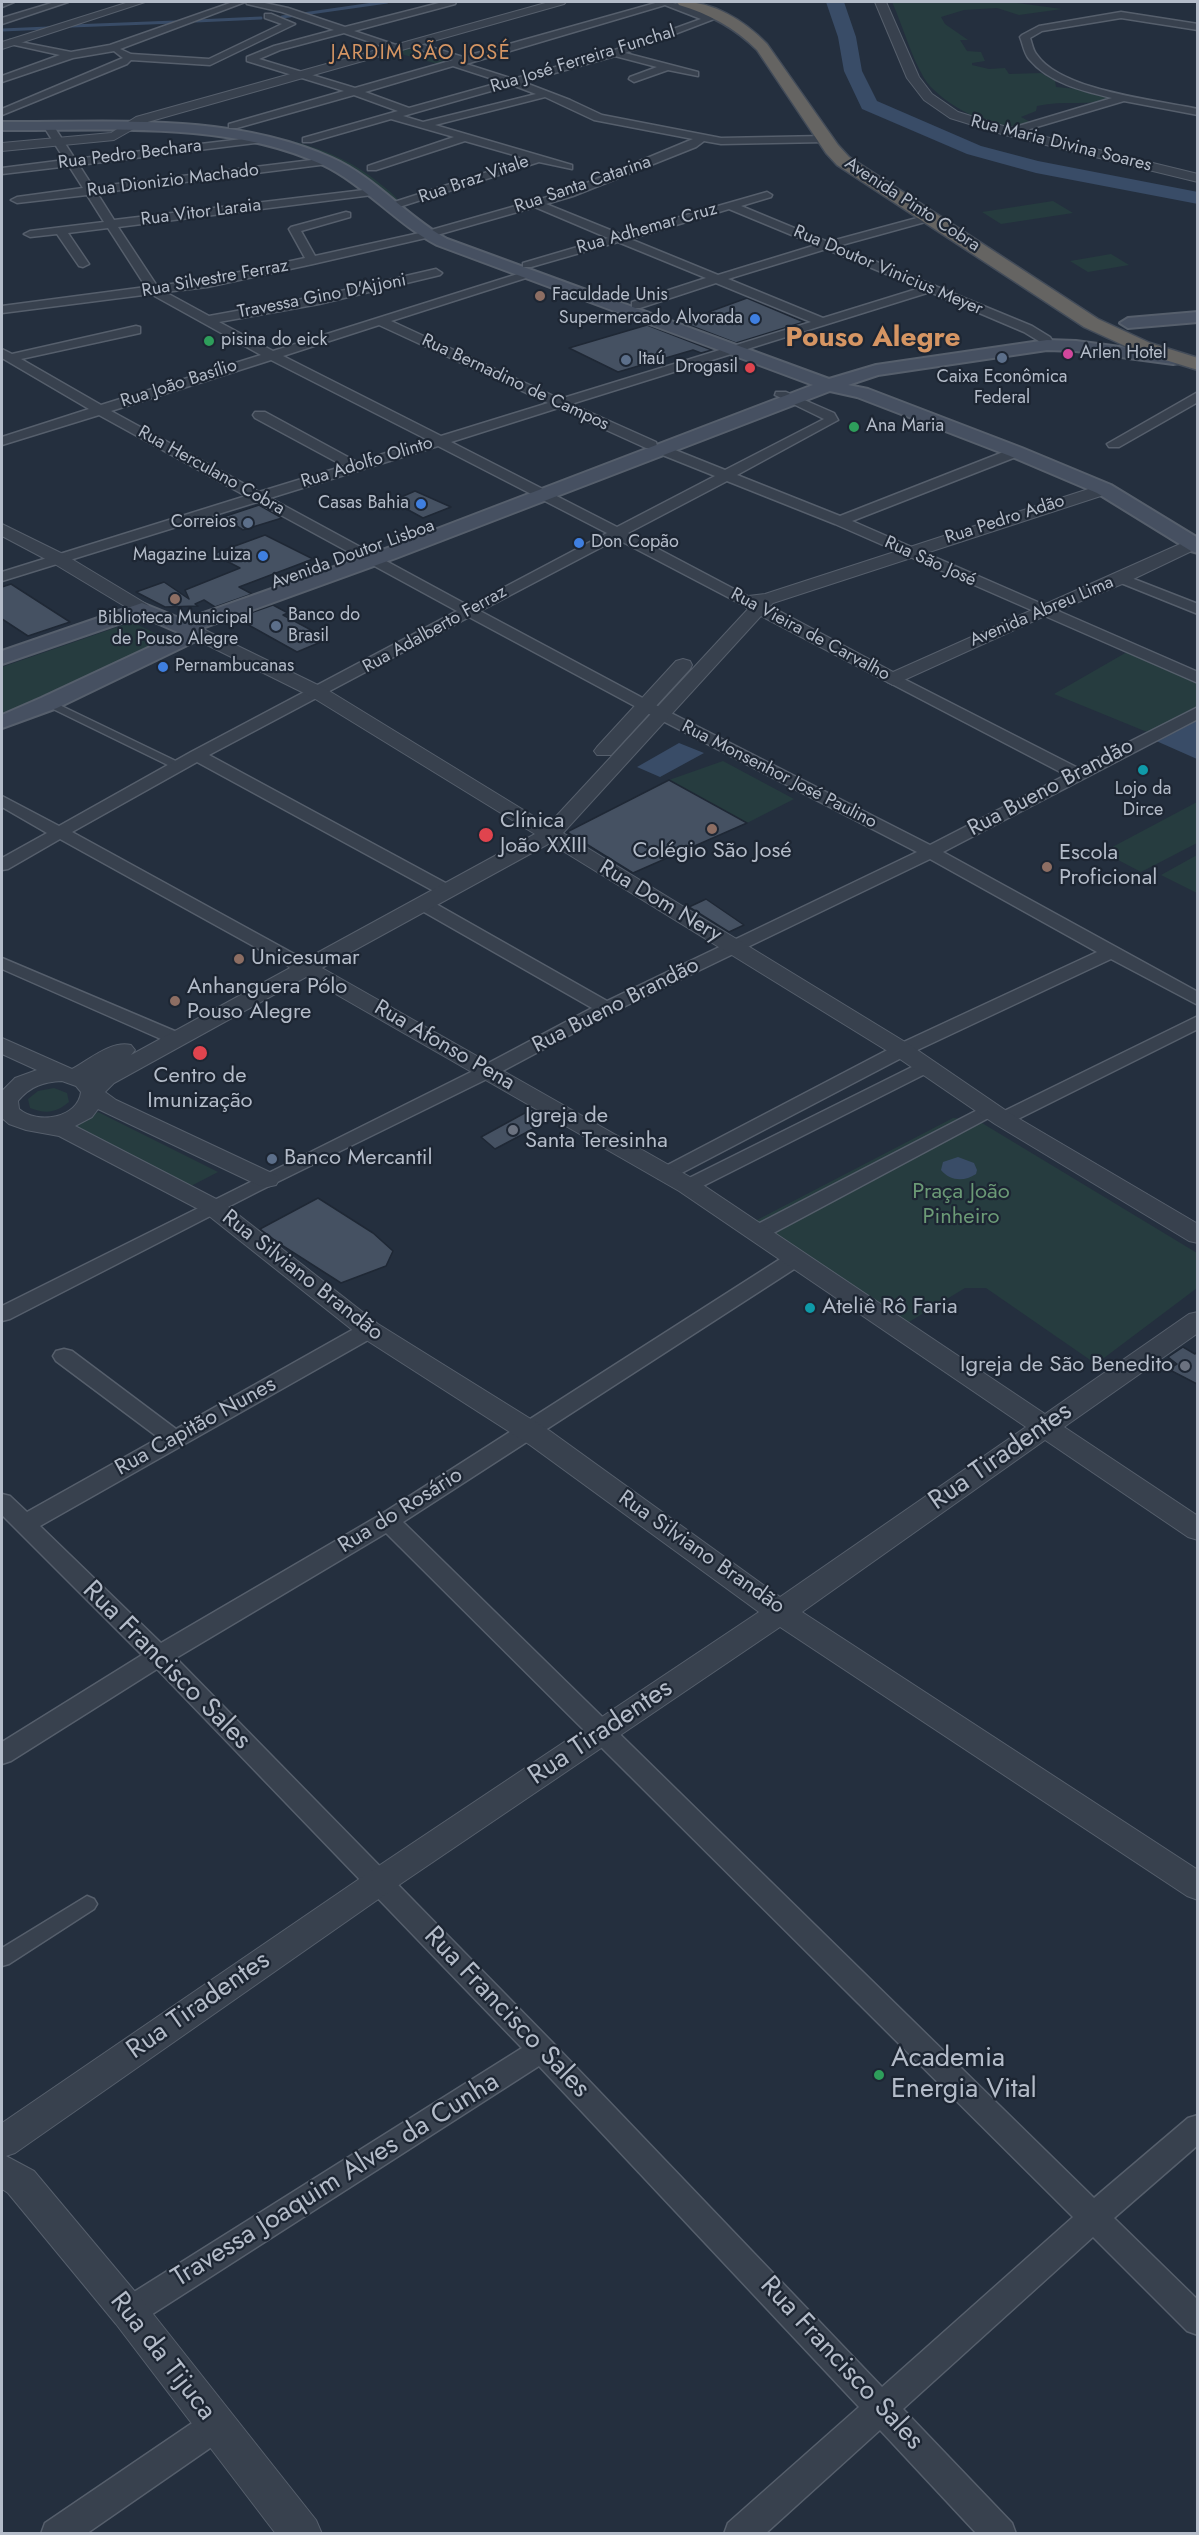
<!DOCTYPE html>
<html>
<head>
<meta charset="utf-8">
<style>
	body { margin:0 }
	#map { position:relative; width:1199px; height:2535px; overflow:hidden; background:#242f3e; font-family:Jost,sans-serif }
	canvas { display:block }
	.frame { position:absolute; inset:0; border:3px solid #b4bcc9; pointer-events:none }
</style>
</head>
<body>
<div id="map">
<canvas width="1199" height="2535"></canvas>
<div class="frame"></div>
</div>
<script>
const context = document.querySelector('canvas').getContext('2d');
context.lineJoin = 'round';
function fill(path, color) { context.fillStyle = color; context.fill(path, 'evenodd'); }
function trace(path, color, width, dash) { context.strokeStyle = color; context.lineWidth = width; context.lineCap = dash ? 'butt' : 'round'; context.setLineDash(dash || []); context.stroke(path); }
function drawText(font, color, halo, rows, align = 'center') {
  context.font = font + ' Jost,sans-serif'; context.lineWidth = 4.5; context.setLineDash([]); context.textBaseline = 'middle'; context.strokeStyle = halo; context.fillStyle = color; for (const [text, x, y, turn = 0] of rows) {
    context.save(); context.translate(x, y); context.rotate((+turn || 0) * Math.PI / 180); context.textAlign = isNaN(turn) ? turn : align; if (halo) context.strokeText(text, 0, 0); context.fillText(text, 0, 0); context.restore();
  }
}
const green = new Path2D(`
	M892,2H1010L1062,9L1019,15L997,8L964,10L941,17L945,24L968,40H960L967,51L981,52L985,61L972,63V65L989,69L1005,68L1009,74L1041,73L1055,81L1056,87L1088,90L1118,99C1091,106 1064,100 1037,106L1036,111L1021,117L1032,123C1025,125 1017,127 1010,127C984,126 937,100 924,78C910,54 903,26 892,2Z
	M413,47L463,61L446,66L393,52Z
	M221,129C277,135 334,146 378,182C385,188 394,194 398,200L394,201L305,150Z
	M1053,201L1073,213L1001,224L982,212Z
	M1111,254L1129,265L1088,272L1070,261Z
	M132,622L167,639L2,714V667Z
	M1127,652L1197,681V707L1147,732L1054,694Z
	M723,761L794,799L747,823L669,780Z
	M1197,802V843L1141,872L1103,852Z
	M1197,855V893L1161,875Z
	M54,1088L67,1093L69,1102C56,1113 46,1114 30,1108L28,1099L38,1091Z
	M98,1112L218,1172L189,1187L76,1126Z
	M953,1118L977,1120L1197,1253V1288L1096,1364L986,1288H965L904,1325L755,1221Z`);
const water = new Path2D(`
	M1197,715V759L1154,740Z
	M679,743L704,753L660,777L637,767Z
	M958,1157L974,1163L977,1170L976,1174C964,1182 950,1181 941,1170L943,1162Z`);
const stream = new Path2D(`
	M282,17L387,2
	M196,21L261,18
	M71,26L175,22
	M2,30L48,28`);
const river = new Path2D(`
	M826,2H844L856,37L862,71L877,101L981,146L1038,161L1198,192V204L1036,173L967,154L862,109L844,71L838,37Z`);
const building = new Path2D(`
	M747,298L804,322L736,343L681,322Z
	M647,325L712,350L701,353L693,350L618,372L569,348Z
	M415,491L451,507L423,518L392,501Z
	M259,505L282,518L243,530L223,517Z
	M265,535L313,559L239,587L252,594L215,607L204,600L195,604L198,606L165,607L136,592L164,582L189,599L185,590L240,568L213,554Z
	M11,584L70,622L28,636L2,619V587Z
	M273,605L288,613L283,615L328,639L297,652L236,618Z
	M669,780L747,823L633,873L567,832Z
	M706,899L744,925L729,932L689,907Z
	M532,1109L546,1122L495,1149L481,1137Z
	M318,1198L373,1233L393,1251L386,1266L341,1283L280,1244L260,1229Z
	M1183,1347L1195,1354L1197,1352V1384L1168,1369L1177,1364L1168,1357Z`);
const pedestrian = new Path2D(`
	M49,700L182,764L184,766L182,768H174L45,705L43,703Z
	M87,1896L94,1899L97,1904L94,1909L9,1964L2,1966V1948Z`);
const minor = new Path2D(`
	M2,2H14L2,7Z
	M55,2H68L2,24V18Z
	M233,2H245L120,49L131,54L209,59L282,24L265,18V14H271L295,24L210,65L131,60L127,64L2,115V109L123,58L114,51L73,58L2,82V76L60,55L10,44V40L71,52L110,45Z
	M246,2H260L288,8L345,27L443,2H456L455,4L354,31L399,46V50H393L344,33L280,50L259,59L355,88L453,60L408,46V42H414L463,57L659,2C676,2 700,7 714,19L625,53L698,72V76L668,70L634,82L629,79L630,77L657,67L615,56L523,82L570,100L602,115L721,138L825,136L830,139L825,142L721,144L704,141L696,147L573,196L546,204L620,234L767,192L772,195L771,197L741,206L828,242L928,215H936V219L838,246L1032,326L1050,337L1052,340L1050,343H1042L1024,332L930,292L571,404L656,442L657,446H665L725,470L824,419L775,395L776,392H786L834,413L838,420L737,475L840,516L1011,449H1021L1023,452L1021,455L852,521L1198,672V683L835,524L727,481L628,533L751,598L753,601L751,604H741L617,539L480,611L667,711L930,845L1066,775L888,682L885,679L888,676H898L1078,768L1198,707V719L943,852L1198,992V1005L1111,959L909,1054L672,1178H658L655,1174L658,1170L895,1046L1097,952L930,859L613,1012L495,1075L259,1191L10,1319L2,1321V1306L481,1067L592,1008L417,908L414,904L417,900H429L607,1001L917,852L655,717L469,617L209,755L453,887L456,891L453,895H441L197,762L72,832L296,955L299,959L296,963H284L60,839L8,869L2,870V858L47,833L2,807V796L59,826L191,752L457,611L257,502L2,581V572L246,496L99,415L2,445V437L89,409L2,358V349L12,354L136,326L140,327V333L21,359L101,405L261,355L151,294L2,313V306L146,287L108,228L68,233L89,264L83,267L79,266L57,234L30,237L24,234L30,231L104,222L87,195L17,203L11,200L17,197L83,188L69,166L2,174V168L65,160L44,127L49,124L53,125L75,159L259,137L263,138V142L79,165L93,187L328,158L333,161L328,164L97,193L114,220L372,189L377,192L372,195L118,227L157,286L207,279L305,258L289,229L291,227L346,212L350,213V217L301,231L315,256L424,232L565,192L693,139L594,120L545,97L435,125L572,165V169L539,162L396,208H388V204L528,159L465,141L376,170H368V166L454,137L391,119L311,142H303V138L398,111L354,95L237,128H229V124L344,91L247,61V57L274,46L334,30L282,12L247,4ZM665,5L701,19L612,51L513,79L466,64ZM453,66L502,82L409,108L365,92ZM512,85L536,94L423,122L403,116ZM535,207L608,238L523,263V267H531L618,242L706,278L632,302V308H640L716,283L811,322L560,399L391,321L532,276V272H524L273,351L219,322L319,304L440,275L442,273L436,269L319,296L209,316L165,292L207,287L313,264L430,237ZM729,209L816,245L718,275L630,239ZM826,249L920,288L823,318L728,279ZM379,325L548,403L441,436L283,356ZM271,360L428,440L357,462L265,412H255L253,415L255,418L344,466L259,492L111,411ZM558,408L646,448H654L655,452L715,476L617,527L451,442ZM438,446L607,533L469,606L270,498Z
	M1121,12L1198,24V30L1121,18L1042,31L1030,38C1032,43 1033,51 1037,55C1062,91 1156,100 1198,109V115L1124,101L1013,134H1005V130L1112,98C1083,91 1049,83 1029,59C1024,53 1023,44 1020,37L1022,35L1039,26Z
	M1198,392V402L1119,447H1109L1107,444Z
	M1121,574L1198,604V614L1116,581L1114,578L1116,575Z
	M2,958L184,1035L186,1039L184,1043H170L2,969Z
	M1198,1016V1029L1010,1123H996L993,1119L996,1115Z
	M926,1060L933,1062L936,1066L933,1070L695,1190H681L678,1186L681,1182Z
	M989,1104L996,1106L999,1110L996,1114L764,1238L757,1239L750,1238L747,1233L750,1228Z
	M795,1252L802,1254L805,1259L802,1264L403,1522L1094,2198L1188,2118L1198,2115V2145L1114,2218L1198,2300V2335L1187,2331L1093,2237L903,2409L1012,2523L1016,2534H977L880,2430L765,2534H724L728,2523L859,2407L539,2066L140,2322L129,2326L118,2322L114,2312L118,2302L522,2048L157,1669L11,1761L2,1764V1742L142,1655L2,1515V1494L10,1496L27,1512L159,1438L56,1361L53,1356L56,1351L64,1349L72,1351L176,1429L361,1325L369,1323L377,1325L380,1330L377,1335L40,1526L161,1643L380,1515L788,1254ZM386,1533L1073,2217L882,2387L552,2042L176,1658Z
	M215,2411L226,2415L231,2426L226,2437L86,2534H41L45,2523L204,2415Z`);
const tertiary = new Path2D(`
	M129,2H145L2,49V42Z
	M549,2H566L564,4L144,123L114,140L2,151V143L111,133L136,117Z
	M875,2H886L919,77L932,94L958,112L1013,129L1198,174V182L1005,135L950,118L924,100L907,78Z
	M1104,484L1110,485L1112,489L1110,493L773,603L770,606L893,672L1198,536V548L1127,582L1047,615L893,685L761,616L563,833L910,1045L1011,1114L1198,1224V1243L1189,1241L995,1124L894,1055L550,843L322,968L697,1181L1045,1414L1189,1314L1198,1312V1333L1064,1427L1198,1516V1540L1188,1537L1045,1440L802,1612L1198,1870V1900L1187,1896L780,1627L390,1891L15,2153L6,2156L34,2171L142,2300L316,2520L322,2534H276L116,2324L8,2193L2,2189V2123L368,1873L759,1612L530,1445L360,1336L204,1212L59,1136L26,1130L9,1124L2,1118V1091L15,1078L37,1070L2,1054V1038L72,1069C89,1060 111,1040 131,1045L135,1050L131,1055L290,968L279,959L282,954L290,952L306,959L535,834L312,697L191,637L188,633L191,629H203L326,689L548,825L748,609L737,601L740,597L765,594ZM306,977L679,1191L1026,1427L780,1597L550,1431L378,1324L222,1202L75,1126L92,1117L98,1109L258,1185L267,1187L276,1185L279,1180L276,1175L116,1100L105,1092L114,1083ZM62,1081L76,1086L81,1092C78,1118 38,1125 19,1109L18,1101C30,1086 44,1082 62,1081Z
	M2,524L65,555L148,605L151,609L148,613H136L53,563L2,536Z
	M683,659L690,661L692,665L690,669L611,755H597L594,751L597,747L676,661Z`);
const secondary = new Path2D(`
	M2,122C110,123 230,112 332,158C375,177 406,216 447,239L829,379L876,365L1047,340L1076,341L1179,355L1181,359L1179,363L1173,364L1076,351L1047,350L878,375L848,385L868,389L1022,448L1111,485L1198,538V553L1191,551L1097,493L1010,456L857,397L830,391L396,558L202,628L207,633L204,637L57,708L2,728V715L41,698L180,633L141,616L2,664V651L142,603L184,620L382,550L813,385L437,245C395,223 364,184 321,164C226,120 104,131 2,130Z
	M1198,312V322L1128,328L1120,323L1128,318Z`);
const trunk = new Path2D(`
	M677,2C711,0 744,20 767,44L838,145L849,157L1098,319L1150,343L1198,358V370L1136,351L1084,327L837,165L826,153L757,50C734,27 709,14 679,5Z`);
const markers = [
	[540,296,6,"#8d6e63"],
	[755,319,6,"#3f7fe0"],
	[209,341,6,"#2e9e5b"],
	[1068,354,6,"#d1479c"],
	[1002,358,6,"#5c6f8a"],
	[626,360,6,"#5c6f8a"],
	[750,368,6,"#e0444e"],
	[854,427,6,"#2e9e5b"],
	[421,504,6,"#3f7fe0"],
	[248,523,6,"#5c6f8a"],
	[579,543,6,"#3f7fe0"],
	[263,556,6,"#3f7fe0"],
	[175,599,6,"#8d6e63"],
	[276,626,6,"#5c6f8a"],
	[163,667,6,"#3f7fe0"],
	[1143,770,6,"#0f9aa8"],
	[712,829,6,"#8d6e63"],
	[486,835,8,"#e0444e"],
	[1047,867,6,"#8d6e63"],
	[239,959,6,"#8d6e63"],
	[175,1001,6,"#8d6e63"],
	[200,1053,8,"#e0444e"],
	[513,1130,6,"#6b7280"],
	[272,1159,6,"#5c6f8a"],
	[810,1308,6,"#0f9aa8"],
	[1185,1366,6,"#6b7280"],
	[879,2075,6,"#2e9e5b"]
];
const farStreetnames = [
	["Rua José Ferreira Funchal",583,60,-17],
	["Rua Maria Divina Soares",1061,144,14],
	["Rua Pedro Bechara",130,155,-7],
	["Rua Braz Vitale",474,180,-19],
	["Rua Dionizio Machado",173,181,-7],
	["Rua Santa Catarina",583,185,-19],
	["Avenida Pinto Cobra",912,205,33],
	["Rua Vitor Laraia",201,213,-7],
	["Rua Adhemar Cruz",647,229,-16],
	["Rua Doutor Vinicius Meyer",888,271,23],
	["Rua Silvestre Ferraz",215,279,-10],
	["Travessa Gino D'Ajjoni",322,297,-11],
	["Rua Bernadino de Campos",515,383,25],
	["Rua João Basílio",179,384,-18],
	["Rua Adolfo Olinto",367,463,-17],
	["Rua Herculano Cobra",211,471,29],
	["Rua Pedro Adão",1005,520,-18],
	["Avenida Doutor Lisboa",353,555,-20],
	["Rua São José",930,562,24],
	["Avenida Abreu Lima",1042,612,-23],
	["Rua Adalberto Ferraz",435,630,-29],
	["Rua Vieira de Carvalho",810,635,28],
	["Rua Monsenhor José Paulino",779,775,27]
];
const farPoinames = [
	["Faculdade Unis",552,296],
	["Supermercado Alvorada",743,319,"right"],
	["pisina do eick",221,341],
	["Arlen Hotel",1080,354],
	["Itaú",638,360],
	["Drogasil",738,368,"right"],
	["Caixa Econômica",1002,378,"center"],
	["Federal",1002,399,"center"],
	["Ana Maria",866,427],
	["Casas Bahia",409,504,"right"],
	["Correios",236,523,"right"],
	["Don Copão",591,543],
	["Magazine Luiza",251,556,"right"],
	["Banco do",288,616],
	["Brasil",288,637],
	["Biblioteca Municipal",175,619,"center"],
	["de Pouso Alegre",175,640,"center"],
	["Pernambucanas",175,667],
	["Lojo da",1143,790,"center"],
	["Dirce",1143,811,"center"]
];
const farNeighbourhoodnames = [
	["JARDIM SÃO JOSÉ",421,54]
];
const streetNames = [
	["Rua Bueno Brandão",1051,788,-28],
	["Rua Dom Nery",660,902,31],
	["Rua Bueno Brandão",616,1006,-27],
	["Rua Afonso Pena",444,1046,30],
	["Rua Silviano Brandão",302,1276,38],
	["Rua Capitão Nunes",196,1427,-29],
	["Rua do Rosário",401,1511,-32],
	["Rua Silviano Brandão",701,1553,35]
];
const poiNames = [
	["Clínica",500,822],
	["João XXIII",500,847],
	["Colégio São José",712,852,"center"],
	["Escola",1059,854],
	["Proficional",1059,879],
	["Unicesumar",251,959],
	["Anhanguera Pólo",187,988],
	["Pouso Alegre",187,1013],
	["Centro de",200,1077,"center"],
	["Imunização",200,1102,"center"],
	["Igreja de",525,1117],
	["Santa Teresinha",525,1142],
	["Banco Mercantil",284,1159],
	["Ateliê Rô Faria",822,1308],
	["Igreja de São Benedito",1173,1366,"right"]
];
const parkNames = [
	["Praça João",961,1193],
	["Pinheiro",961,1218]
];
const nearStreetnames = [
	["Rua Tiradentes",1001,1457,-35],
	["Rua Francisco Sales",166,1666,45],
	["Rua Tiradentes",601,1733,-34],
	["Rua Tiradentes",199,2006,-35],
	["Rua Francisco Sales",506,2013,46],
	["Travessa Joaquim Alves da Cunha",336,2181,-32],
	["Rua da Tijuca",162,2357,52],
	["Rua Francisco Sales",841,2364,47]
];
const nearPoinames = [
	["Academia",891,2059],
	["Energia Vital",891,2090]
];
const farTownnames = [
	["Pouso Alegre",873,339]
];
fill(green, '#263c3f');
fill(water, '#394c67');
trace(stream, '#394c67', 3);
fill(river, '#394c67');
fill(building, '#455162');
trace(building, '#1f2835', 1.5);
trace(pedestrian, '#565f6c', 3);
trace(minor, '#565f6c', 3);
trace(tertiary, '#565f6c', 2);
trace(secondary, '#565f6c', 4);
trace(trunk, '#434c59', 3);
fill(pedestrian, '#38414e');
fill(minor, '#38414e');
fill(tertiary, '#38414e');
fill(secondary, '#465061');
fill(trunk, '#656462');
for (const [x, y, r, color] of markers) { const dot = new Path2D(); dot.arc(x, y, r, 0, 2 * Math.PI); context.fillStyle = color; context.fill(dot); trace(dot, '#1d2633', 2); }
drawText('18px', '#b4bcc9', '#1d2633', farStreetnames);
drawText('18px', '#b4bcc9', '#1d2633', farPoinames, 'left');
context.letterSpacing = '1.5px';
drawText('20px', '#d59563', '#1d2633', farNeighbourhoodnames);
context.letterSpacing = '0px';
drawText('22px', '#b4bcc9', '#1d2633', streetNames);
drawText('22px', '#b4bcc9', '#1d2633', poiNames, 'left');
drawText('22px', '#6b9a76', '#1d2633', parkNames);
drawText('27px', '#b4bcc9', '#1d2633', nearStreetnames);
drawText('27px', '#b4bcc9', '#1d2633', nearPoinames, 'left');
drawText('bold 28px', '#d59563', '#1d2633', farTownnames);
</script>
</body>
</html>
